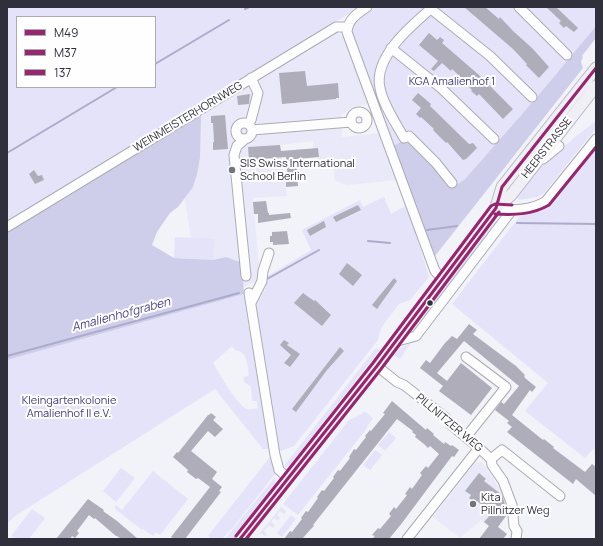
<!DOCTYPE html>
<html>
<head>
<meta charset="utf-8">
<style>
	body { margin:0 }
	#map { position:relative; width:603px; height:546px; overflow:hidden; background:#f2f2f9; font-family:Manrope,sans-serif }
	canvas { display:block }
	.frame { position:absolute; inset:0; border:8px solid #302f3c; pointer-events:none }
	.legend { position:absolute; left:16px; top:16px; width:140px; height:72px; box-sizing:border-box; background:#fefefe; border:1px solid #acabb0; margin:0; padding:5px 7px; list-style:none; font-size:12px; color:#302f3c }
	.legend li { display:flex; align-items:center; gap:8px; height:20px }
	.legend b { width:20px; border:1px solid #acabb0 }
</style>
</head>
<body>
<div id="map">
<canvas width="603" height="546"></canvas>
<div class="frame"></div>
<ul class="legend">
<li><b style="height:5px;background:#95276e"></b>M49</li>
<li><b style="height:5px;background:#95276e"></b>M37</li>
<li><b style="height:5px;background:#95276e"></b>137</li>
</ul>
</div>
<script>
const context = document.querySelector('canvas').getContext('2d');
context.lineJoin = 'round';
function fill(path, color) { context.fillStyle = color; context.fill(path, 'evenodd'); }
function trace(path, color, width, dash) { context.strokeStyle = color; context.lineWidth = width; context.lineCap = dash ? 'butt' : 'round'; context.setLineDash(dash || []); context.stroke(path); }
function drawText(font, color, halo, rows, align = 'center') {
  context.font = font + ' Manrope,sans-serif'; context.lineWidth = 4; context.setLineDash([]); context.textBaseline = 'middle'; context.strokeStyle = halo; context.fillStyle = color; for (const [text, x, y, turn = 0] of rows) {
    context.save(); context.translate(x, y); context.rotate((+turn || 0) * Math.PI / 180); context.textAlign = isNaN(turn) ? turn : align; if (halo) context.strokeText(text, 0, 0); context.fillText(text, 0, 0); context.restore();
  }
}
const built = new Path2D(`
	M332,33H338L343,37L370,104L353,107L341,115L342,137L381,133L397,180L347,185L335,181L333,159L319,160L318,148H313V141L280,145L287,196L253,198L260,279L244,287L201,300L174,132Z
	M482,462L492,476L502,494L506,508V516L498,525L489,526L481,520L460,538L433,517L475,463Z`);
const green = new Path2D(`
	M7,7H360L7,221ZM17,17H155V87H17Z
	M376,7H596V26L537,97L465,179L458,184L449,185L393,146L352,36C353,19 362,15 376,7Z
	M596,121V128L544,193L537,197L520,200L515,196L538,169L575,137Z
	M596,145V451L593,449L585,458L525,411L548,383L452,304L516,221C526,210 527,216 539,211C544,209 548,205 552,201Z
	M384,197L391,214L407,205L429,277L410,300L399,304L381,328L378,340L294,446L278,452L272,448L267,449H263L215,389L15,516L7,524V360L244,294L249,327L258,325L255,308L266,287V277L311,250L302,230L360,200L363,207ZM232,346L235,350C248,352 247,364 249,375L243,378L244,382L251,387L252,401H257L258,408C253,409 249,410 245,408C236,403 219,373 213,363Z
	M495,221L498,222L424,317V314Z
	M175,237L214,239L213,260L174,258Z
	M411,343L400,359L394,355L400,348Z
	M376,348L379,351L291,464L288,467L284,466Z
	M364,411L373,418L364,432L298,515L283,504L349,420L362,414Z
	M389,432L396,438L385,451L378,445Z
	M375,450L382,455L370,470L363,465Z
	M272,457L275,474L234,526L222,539H211L208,536L269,458Z
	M121,468L135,478L116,502L103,491Z
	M153,471L188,499L160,535L156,532L153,536L143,529L142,530L114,508L116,505L122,510Z
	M275,477L276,484L232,539H225Z
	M281,507L286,511L284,514L280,511L277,515L280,518L278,521L274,518L271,522L275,525L273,528L269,525L264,531L267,534L265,536L260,533Z
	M32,509L45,518L29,539H15L11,536Z
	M291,515L296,519L282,537L277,533Z`);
const forest = new Path2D(`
	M596,26V38L582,56L583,57L581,62L583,68L435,256L393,146L407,139L432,163L449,185L458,184L465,179L537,97Z
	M201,115L200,158L197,174L193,187L178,207L170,213L157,232L152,245L174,258L213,260L226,257L242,263L244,294L7,360V232Z`);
const stream = new Path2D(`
	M245,9L249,7
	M155,64L229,20
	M7,153L117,87
	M517,223L596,224
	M427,230L457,226
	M368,241L390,243
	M267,279L319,250
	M7,356L239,293`);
const building = new Path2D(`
	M464,7H485L499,19L500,17L513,31L532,48L549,67L539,78L526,65L527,64L513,49Z
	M546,7H556L578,28L574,32L566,26L564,28L559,23L561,21Z
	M429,33L437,40L440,37L444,40L442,43L479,75L513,109L503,119L479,94L477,96L471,91L472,90L464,82L465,81L452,69L451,71L442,63L434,71L431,69L438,61L419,45Z
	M305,71L307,86L338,83L339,98H336V99L282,104L279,73Z
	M418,93L431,104L430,106L469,144L473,143L477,148L466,159L463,160L447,142L446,143L433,130L434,129L421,117L420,118L416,114L421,108L412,100Z
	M250,94L249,104L238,105L237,96Z
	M225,115L228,149L213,150V142H214L213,123H211V116Z
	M280,145L281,151L318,148L319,157L296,159L298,186L286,187V181H288L286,157L249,160L248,147Z
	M34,170L38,176L42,175L44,180L35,184L29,174Z
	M266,201L268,213H269V215L290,213L291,218L258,223V214H254L253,202Z
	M358,205L361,210L336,222L333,217Z
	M324,221L326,227L310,236L307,230Z
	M287,231L289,244L273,245V242H270V236H272V232Z
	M347,263L362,275L353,286L339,274Z
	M394,278L397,281L377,309L372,305Z
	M303,293L314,301L315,300L331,315L322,326L294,303Z
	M469,324L477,330L473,334L516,366L525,375L524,376L525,378L536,387L532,392L530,390L512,415L543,440L544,439L554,447L553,448L585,472L592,464L596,467V496L576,479L573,484L507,432L512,427L507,423L509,421L495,410L501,402L504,404L519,386L464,341L437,373L447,381L461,363L492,388L471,415L439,391L443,386L420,368L426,360L430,363L445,343L452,336L457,339Z
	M284,340L289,343L287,345L300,354L290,367L284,363L291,355L280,345Z
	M340,347L344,351L327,370L296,412L292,409Z
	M392,401L426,430L427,428L434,434L433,435L444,444L445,442L451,446L452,445L459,450L454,457L452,456L402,523L389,539H372L375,536L372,535L378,528L380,529L391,516L389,514L394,507L396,509L407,495L405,494L410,487L412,489L422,475L420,473L426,466L428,468L439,454L430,446L428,448L424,444L415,437L416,435L412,432L413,431L397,419L313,525L314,526L310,530L302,539H284L290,531L292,532L302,519L301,518L306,511L308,512L318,498L317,497L322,490L324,491L334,478L333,477L338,470L340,471L350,458L349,457L354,449L356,450L366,437L365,436L370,430L371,431L385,414L383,413Z
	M211,413L216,417L213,420L223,429L215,437L208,431L191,451L217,472L212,479L222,487L219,491L221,492L185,539H174L171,537L210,487L198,478L196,479L187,472L188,470L173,457L177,452L178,453L208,415H209Z
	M479,473L486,479L484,481L502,495L503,498L506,508L502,513L506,516L498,527L507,534L503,539H479L489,526L484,522L492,513L477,501L476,503L469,498L471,495L465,491Z
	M88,499L104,510L103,511L117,521L138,539H121L117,536H116L95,518L94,519L89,515L77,531L79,533L75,538L72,536L70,539H56Z`);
const minor = new Path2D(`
	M367,7C357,14 348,19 347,32L435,271L442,278
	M433,7C412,25 373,57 380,88C383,105 396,123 404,138L409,136L436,163L452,183
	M519,7L567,55
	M431,9L490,56L532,97
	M391,48L441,88L494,139
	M351 120a8 8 0 1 1 16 0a8 8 0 1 1-16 0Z
	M236 131a8 8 0 1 1 16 0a8 8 0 1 1-16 0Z
	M248,124L251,120L258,93L251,78
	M252,130L351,122
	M245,139L237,146L234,155L246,276
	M543,159L559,146
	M495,209C512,210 531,211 546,201L596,139
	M7,227L336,27H347
	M249,293L275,455L279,470L288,478
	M251,303L262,281L263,271L269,253
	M394,342L416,336L512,210
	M377,366L397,382L404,385L446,418L450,424L479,448L491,459L492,465L503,481L512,505L514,526L517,531L516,539
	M466,437L506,387L466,357
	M491,459L502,450L560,496
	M407,539L479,448`);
const major = new Path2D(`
	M496,207L502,187L596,68
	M240,539L377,366L496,208L511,195L596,86`);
const bus1 = new Path2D(`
	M240,539L377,366L496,208L502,187L596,68`);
const bus2 = new Path2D(`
	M495,214C514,215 532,215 549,205L596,147
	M246,539L381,369L499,212`);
const bus3 = new Path2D(`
	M236,536L373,363L491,206L495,204L512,205`);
const markers = [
	[232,170,4,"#74737e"],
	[430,303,3.5,"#302f3c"],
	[473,504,4,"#74737e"]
];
const parkNames = [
	["KGA Amalienhof 1",452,82],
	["Kleingartenkolonie",69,401],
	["Amalienhof II e.V.",69,414]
];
const streetNames = [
	["WEINMEISTERHORNWEG",188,117,-31],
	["HEERSTRASSE",547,148,-52],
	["PILLNITZER WEG",449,423,40]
];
const poiNames = [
	["SIS Swiss International",240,164],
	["School Berlin",240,177],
	["Kita",481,498],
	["Pillnitzer Weg",481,511]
];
const waterNames = [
	["Amalienhofgraben",121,315,-15]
];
fill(built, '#e9e9fa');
fill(green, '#e4e3fa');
fill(forest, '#cfceea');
trace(stream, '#acabcb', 2);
fill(building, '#aeadb9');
trace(minor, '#acabb4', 11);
trace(major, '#bab9c5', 13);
trace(minor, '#fdfdfe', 9);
trace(major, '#efeff5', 11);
trace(bus1, '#95276e', 3);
trace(bus2, '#95276e', 3);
trace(bus3, '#95276e', 3);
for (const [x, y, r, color] of markers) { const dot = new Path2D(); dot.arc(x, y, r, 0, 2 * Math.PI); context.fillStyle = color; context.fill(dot); trace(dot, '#fefefe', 1.5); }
drawText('11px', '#423b74', '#fefefe', parkNames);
drawText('11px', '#302f3c', '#fefefe', streetNames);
drawText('11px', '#302f3c', '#fefefe', poiNames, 'left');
drawText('italic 12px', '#4c457f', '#fefefe', waterNames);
</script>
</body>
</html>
